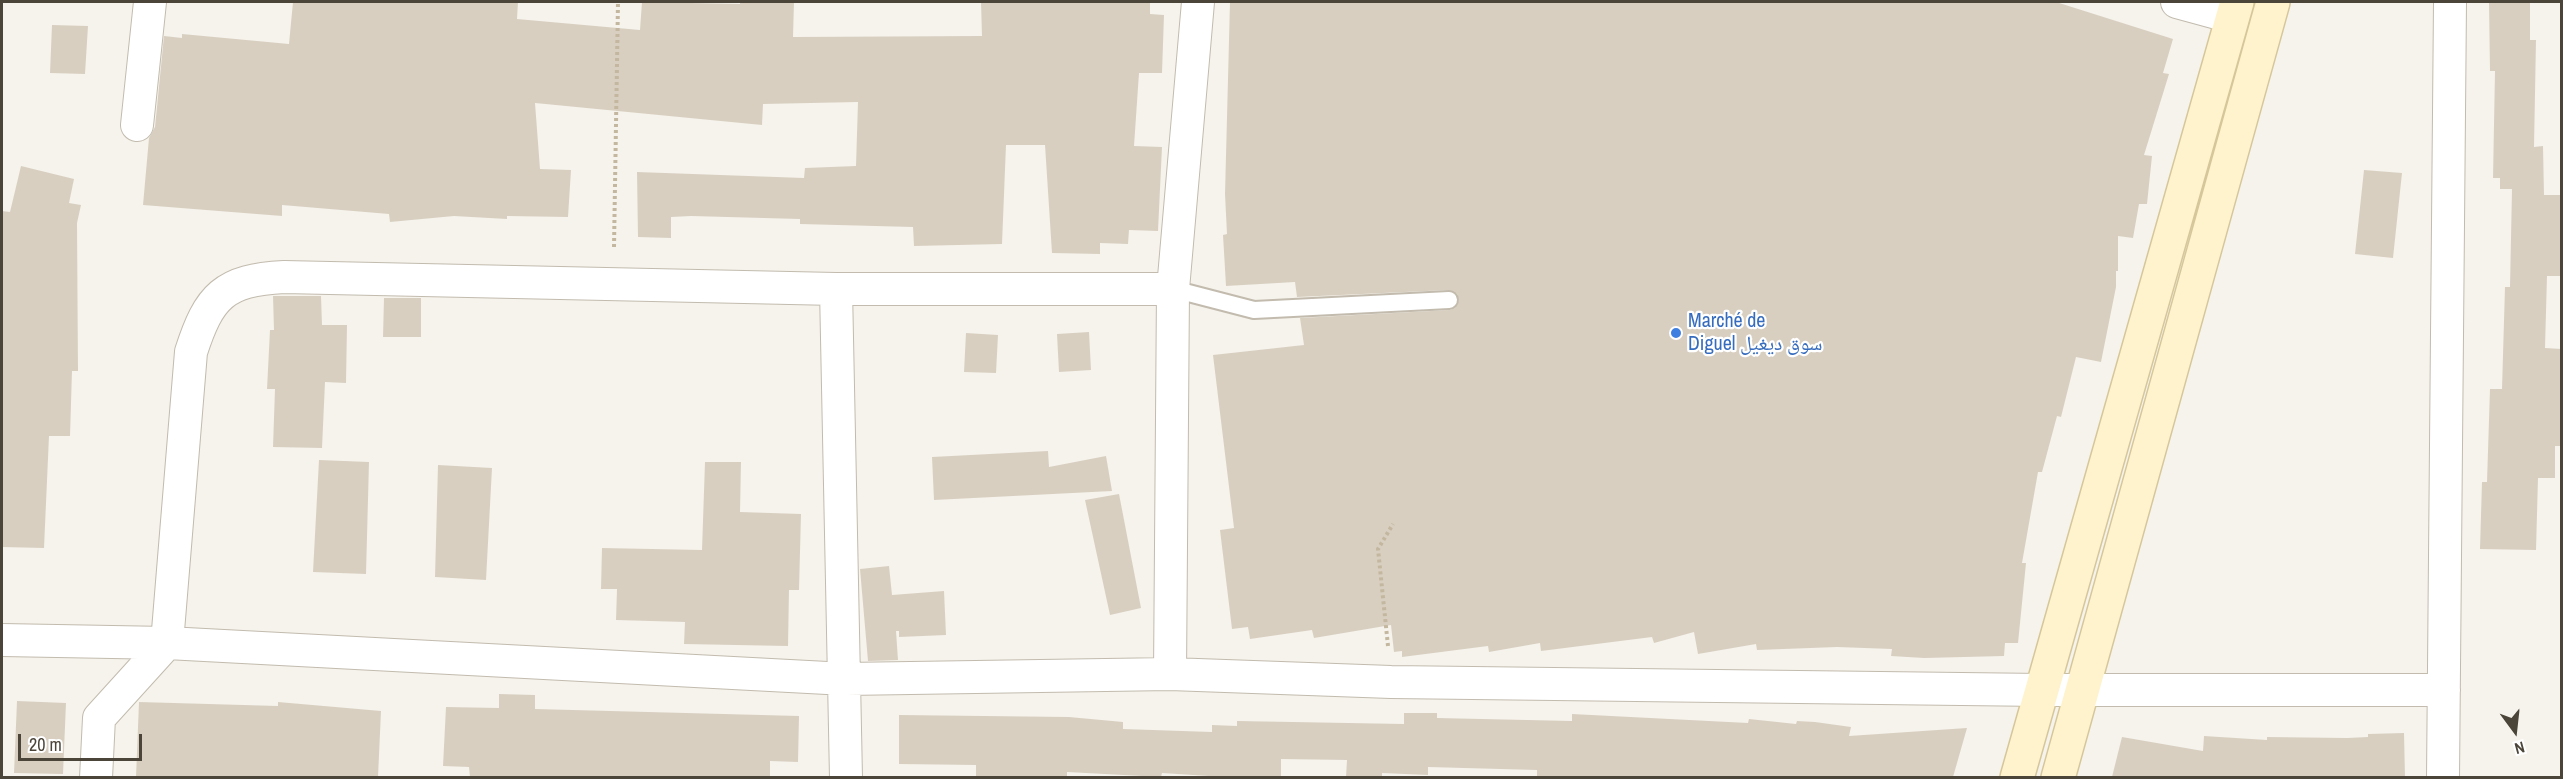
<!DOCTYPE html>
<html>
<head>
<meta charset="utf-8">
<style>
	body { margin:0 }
	#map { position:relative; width:2563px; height:779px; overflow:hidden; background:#f6f3ec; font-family:"Archivo Narrow",sans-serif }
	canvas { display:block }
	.frame { position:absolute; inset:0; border:3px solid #4b4439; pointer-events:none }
	.north { position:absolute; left:2485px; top:701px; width:60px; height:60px; -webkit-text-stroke:4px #fff; paint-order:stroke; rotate:165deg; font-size:16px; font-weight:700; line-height:24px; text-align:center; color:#4b4439 }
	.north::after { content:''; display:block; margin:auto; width:21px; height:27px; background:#4b4439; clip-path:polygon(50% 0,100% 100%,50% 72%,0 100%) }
	.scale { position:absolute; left:18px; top:734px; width:124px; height:27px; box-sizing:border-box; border:3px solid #4b4439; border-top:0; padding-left:8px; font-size:18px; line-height:21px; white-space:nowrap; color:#4b4439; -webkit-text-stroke:4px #fff; paint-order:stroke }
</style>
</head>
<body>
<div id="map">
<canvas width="2563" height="779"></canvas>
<div class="frame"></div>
<div class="north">N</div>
<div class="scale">20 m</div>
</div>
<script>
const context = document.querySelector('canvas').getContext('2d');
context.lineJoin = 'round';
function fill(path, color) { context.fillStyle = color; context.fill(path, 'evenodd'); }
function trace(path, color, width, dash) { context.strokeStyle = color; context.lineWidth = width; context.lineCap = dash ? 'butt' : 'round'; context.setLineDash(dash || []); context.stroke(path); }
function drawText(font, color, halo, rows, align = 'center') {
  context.font = font + ' "Archivo Narrow","Noto Naskh Arabic",sans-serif'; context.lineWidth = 4.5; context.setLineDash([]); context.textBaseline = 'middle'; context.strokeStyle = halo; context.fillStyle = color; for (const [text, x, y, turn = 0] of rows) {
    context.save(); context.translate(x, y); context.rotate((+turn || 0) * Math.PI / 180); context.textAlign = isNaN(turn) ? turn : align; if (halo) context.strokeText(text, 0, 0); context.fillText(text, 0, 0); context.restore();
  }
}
const building = new Path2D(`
	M293,2H518L517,19L640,30L642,2L740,4V2H794L793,37L982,36L981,2H1150V14L1164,15L1162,73H1139L1134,146L1162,147L1158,231L1129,230L1128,244L1100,243V254L1052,253L1045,145H1006L1002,244L914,246L913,227L800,224V219L691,216L671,217V238L638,237L637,172L804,178L805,168L856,166L858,102L763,104L762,125L535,103L540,169L571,170L568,217L507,216V219L454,216L390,222L389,214L282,205V216L143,205L149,138L155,127L164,36L182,38V34L289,44Z
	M1230,2H2056L2173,39L2163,73L2169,74L2144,155L2152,156L2147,204H2139L2133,238L2118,236V271H2116V287L2101,362L2076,357L2061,417L2057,416L2042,472H2038L2022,563H2026L2018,643H2005L2004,656L1924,658L1891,656L1892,649L1837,647L1757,650L1756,644L1698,654L1694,632L1654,643L1652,637L1541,651L1540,643L1489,652L1488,646L1402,657V651L1394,652L1391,625L1314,638L1312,630L1250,639L1248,627L1232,629L1220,530L1234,528L1213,355L1304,345L1300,318L1450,310L1455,308L1459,300L1457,294L1448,290L1297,297L1295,282L1226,286L1223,235L1227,234L1225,194Z
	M2489,2H2530V40H2536L2534,147L2543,146L2544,195H2562V276H2547L2545,348L2562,349V446H2555V478H2538L2536,550L2480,549L2482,482H2487L2490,389H2502L2505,287H2510L2512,189H2500V178H2493L2495,71H2490Z
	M52,25L88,26L85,74L50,73Z
	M21,166L74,179L69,203L81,205L77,223L78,371H72L70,436H49L44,548L2,547V211L10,212Z
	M2364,170L2402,173L2393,258L2355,254Z
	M273,296H321L322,325H347L346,383L325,382L322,448L273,447L275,389H267L270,330H274Z
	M384,298H421V337H383Z
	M1089,332L1091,370L1059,372L1057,334Z
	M966,333L998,335L996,373L964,372Z
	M1048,451L1049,467L1106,456L1112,491L934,500L932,457Z
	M319,460L369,462L366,574L313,572Z
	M705,462H741L740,512L801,514L799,590H789L788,646L684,644L685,622L616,620L617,589H601L602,548L702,550Z
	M438,465L492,468L486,580L435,577Z
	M1119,494L1141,608L1110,615L1085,500Z
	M889,566L892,595L944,591L946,635L899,637V631H896L898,660L868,661L860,569Z
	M499,694L535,695V709L799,716L798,762L770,761V777H470L469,767L443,766L446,707L499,708Z
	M17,701L66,703L63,774L14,773Z
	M139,702L278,706V702L381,711L378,777H136Z
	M1404,713H1437V718L1572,721V714L1748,723L1749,719L1796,724L1797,721L1815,722L1851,727L1849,736L1967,728L1953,777H1537V770L1428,767V775L1382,773V777H1346L1347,760L1281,759V777H1224L1162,773L1161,777L1067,772V777H976V765L899,764V715L1069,717L1123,722V729L1212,732V725L1237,726V721L1404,724Z
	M2404,733L2405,777H2112L2122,737L2203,751L2204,736L2267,740V737L2347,738L2368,737V734Z`);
const path = new Path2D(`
	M614,247L618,2
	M1388,646L1378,549L1393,524`);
const lane = new Path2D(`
	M1173,289L1254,310L1449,300`);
const street = new Path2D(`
	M2177,2L2232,17
	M137,125L150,2
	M836,289L846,778
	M2,640L167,643L846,679L1170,674L1391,682L2043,690H2444
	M1170,674L1173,289L1198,2
	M96,778L99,718L167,643L191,352C209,296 224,280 284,277L836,289H1173
	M2443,778L2450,2`);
const secondary = new Path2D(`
	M2017,778L2237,2
	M2058,778L2273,2`);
const markers = [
	[1676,333,6,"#3f7fe0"]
];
const shopNames = [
	["Marché de",1688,322],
	["Diguel سوق ديغيل",1688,345]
];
fill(building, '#d8cfc1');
trace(lane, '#c2bbae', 20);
trace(street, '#c2bbae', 34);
trace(secondary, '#d6c79b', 36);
trace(path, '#c4b79f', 4, [3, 3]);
trace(lane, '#fff', 16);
trace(street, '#fff', 32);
trace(secondary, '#fff3cd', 33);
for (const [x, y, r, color] of markers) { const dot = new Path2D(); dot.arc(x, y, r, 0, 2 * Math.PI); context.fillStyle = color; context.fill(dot); trace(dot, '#fff', 2); }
drawText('20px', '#366cbe', '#fff', shopNames, 'left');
</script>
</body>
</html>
